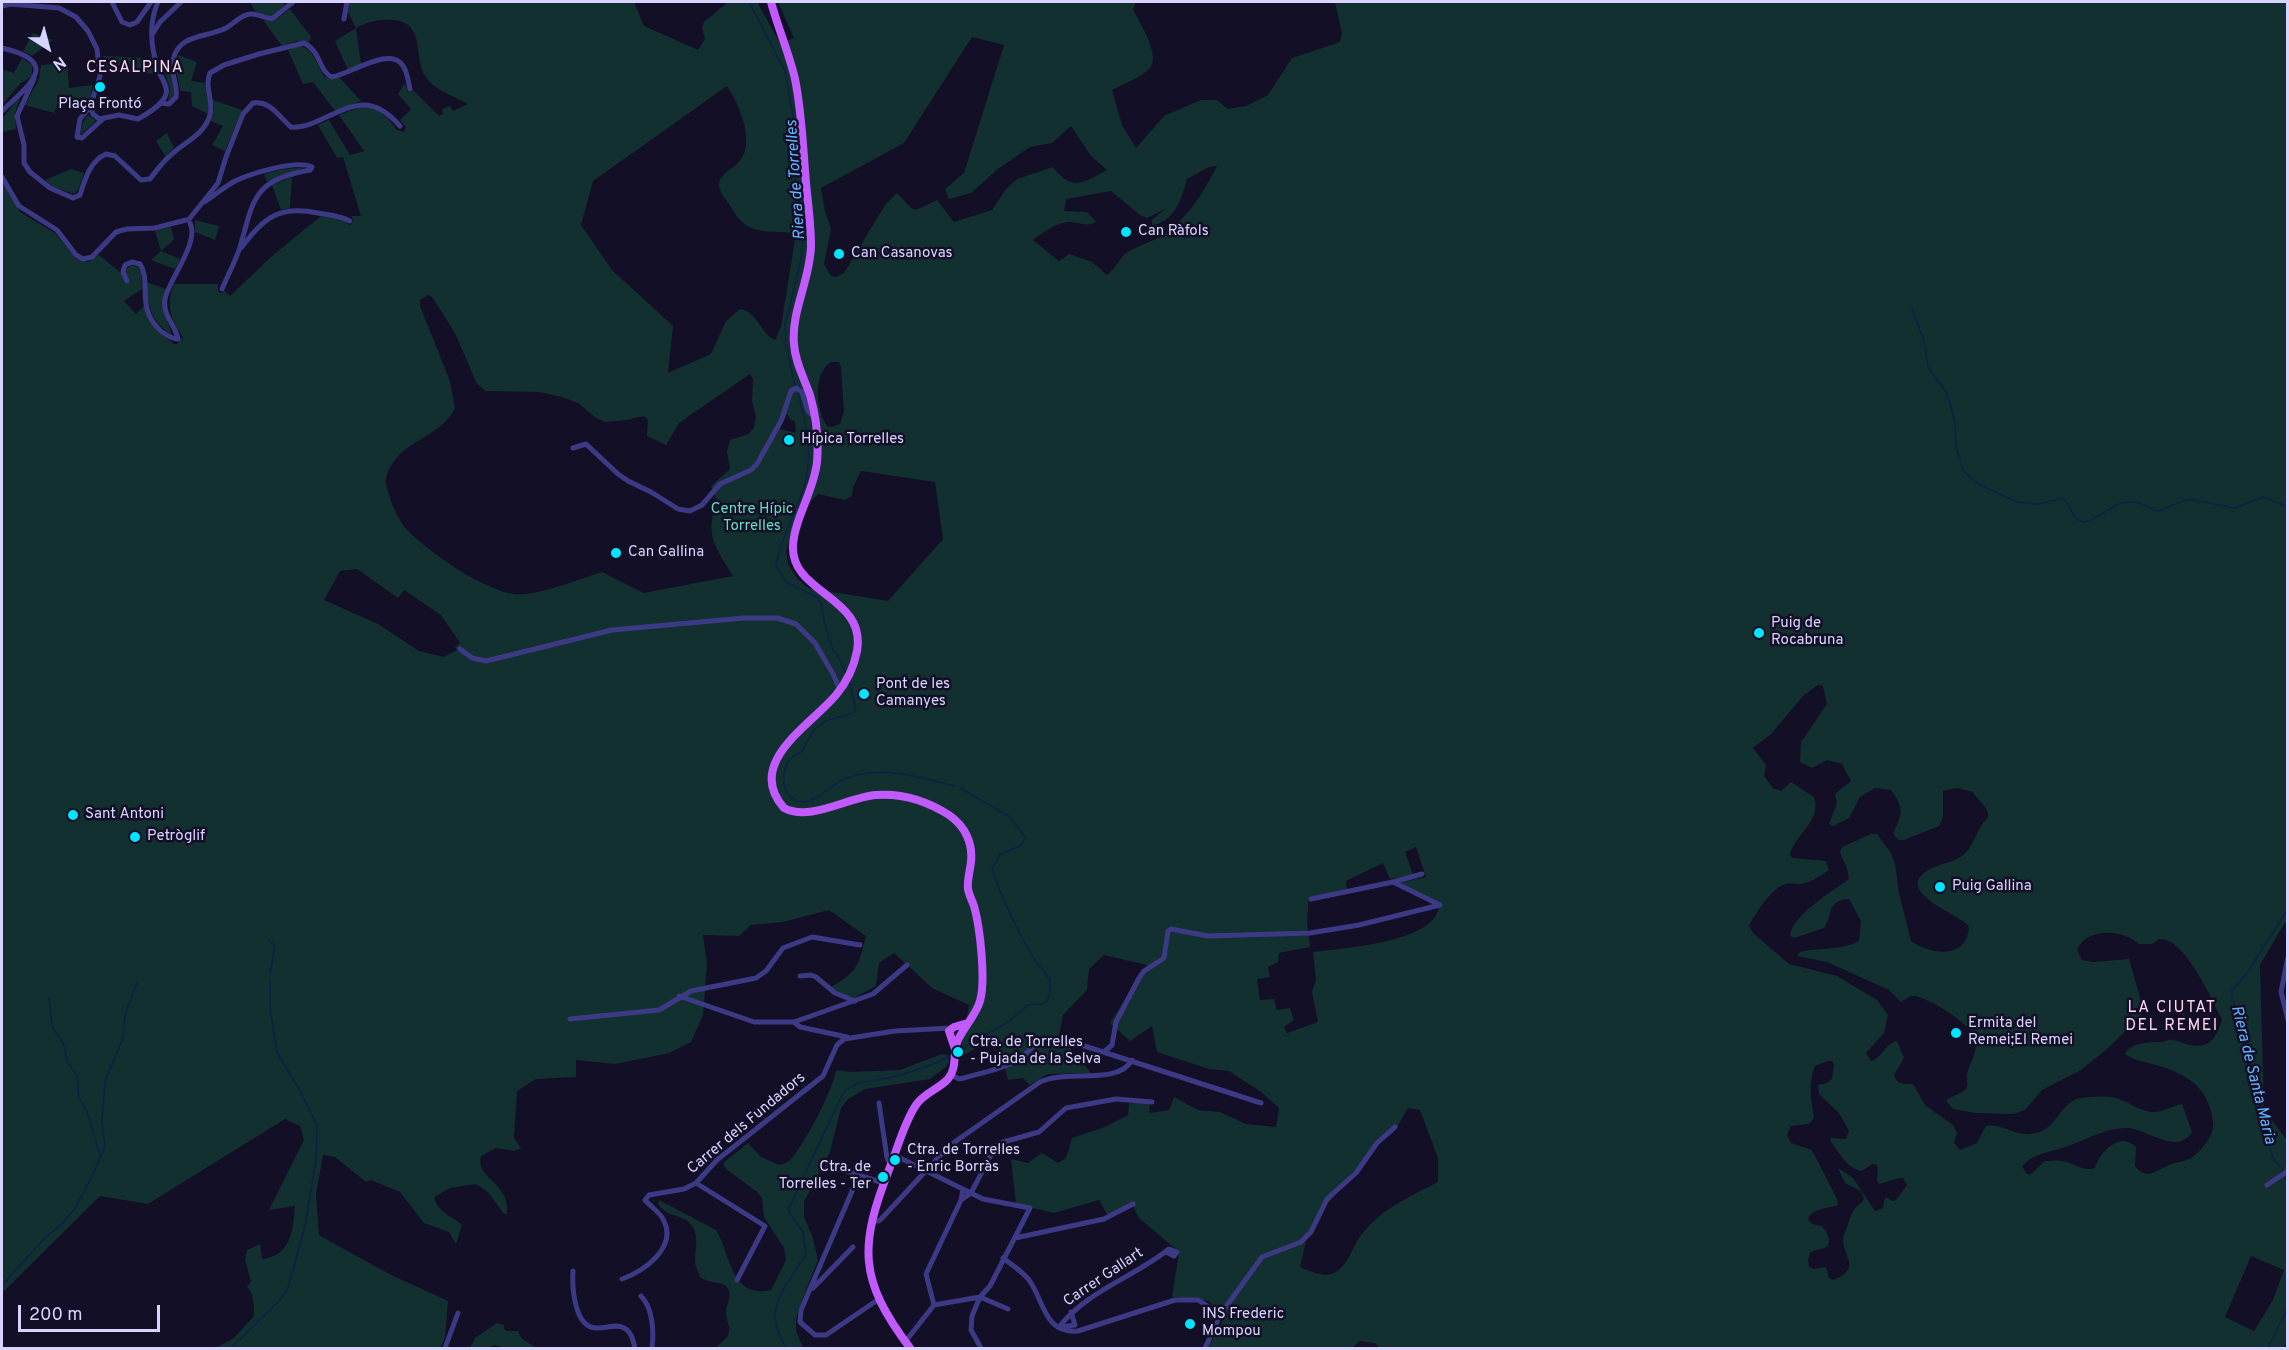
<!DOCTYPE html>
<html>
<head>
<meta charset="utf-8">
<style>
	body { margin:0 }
	#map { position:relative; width:2289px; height:1350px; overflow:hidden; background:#130f26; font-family:Overpass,sans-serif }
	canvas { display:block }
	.frame { position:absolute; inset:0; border:3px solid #d9d4ff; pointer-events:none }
	.north { position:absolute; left:18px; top:18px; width:60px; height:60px; -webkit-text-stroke:4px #130f26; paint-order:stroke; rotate:144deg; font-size:16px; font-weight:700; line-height:24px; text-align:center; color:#d9d4ff }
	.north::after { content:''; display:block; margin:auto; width:21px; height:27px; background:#d9d4ff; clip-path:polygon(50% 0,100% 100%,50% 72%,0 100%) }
	.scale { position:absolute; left:18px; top:1305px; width:142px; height:27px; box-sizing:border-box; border:3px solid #d9d4ff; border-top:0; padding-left:8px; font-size:18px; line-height:21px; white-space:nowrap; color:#d9d4ff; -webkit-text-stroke:4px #130f26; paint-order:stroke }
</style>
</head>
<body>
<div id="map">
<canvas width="2289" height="1350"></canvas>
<div class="frame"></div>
<div class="north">N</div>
<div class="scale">200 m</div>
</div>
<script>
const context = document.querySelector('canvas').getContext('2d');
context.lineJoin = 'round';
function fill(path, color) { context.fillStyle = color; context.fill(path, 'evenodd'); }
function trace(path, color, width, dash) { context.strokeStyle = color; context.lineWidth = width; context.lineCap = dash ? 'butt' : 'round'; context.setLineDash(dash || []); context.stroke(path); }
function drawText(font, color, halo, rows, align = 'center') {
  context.font = font + ' Overpass,sans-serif'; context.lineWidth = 5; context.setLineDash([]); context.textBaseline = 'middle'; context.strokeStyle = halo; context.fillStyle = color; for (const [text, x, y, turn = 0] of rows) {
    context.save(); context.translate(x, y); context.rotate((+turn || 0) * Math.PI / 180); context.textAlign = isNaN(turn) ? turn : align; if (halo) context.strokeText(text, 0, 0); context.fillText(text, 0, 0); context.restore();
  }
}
const green = new Path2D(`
	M250,2H282L285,5L271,17L255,11Z
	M349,2H634L644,26L698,50L705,39L702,28L704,22L728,2H757L780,43L794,38L778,2H1136L1133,9C1139,22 1162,57 1149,69C1140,78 1123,84 1112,90L1122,125L1136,148L1164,116L1201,100H1217L1228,109L1246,106L1268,95L1292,58L1340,42L1342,33L1335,2H2287L2288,922L2284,924L2260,965L2264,1110L2287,1140L2286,1199L2288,1204V1338L2284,1348H1379L1375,1343L1360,1341L1352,1348H1208L1223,1320L1209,1301L1172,1297L1179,1252L1139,1218L1132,1204L1108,1216L1099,1200L1054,1213L1016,1204L1011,1159L1028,1163L1042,1153L1058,1163L1066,1158L1072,1138L1105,1127L1128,1115L1129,1103L1149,1104L1150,1113L1169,1110L1174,1097L1198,1110L1220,1112L1246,1124L1276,1127L1279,1108L1261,1092L1229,1071L1209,1069L1157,1052L1152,1026L1130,1041L1110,1023L1147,965L1104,955L1089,969L1087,990L1063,1015L1059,1035L1091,1073L1048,1074L1030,1085L1023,1078L1008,1080L999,1045L985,1043L959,1058L969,1005L932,988L894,953L879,963L876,986L850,1000L828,989C858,971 857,970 866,936L829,910L783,922L751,925L739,936L703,935L707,964L703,1015L691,1042L669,1053L615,1064L576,1060V1077L536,1079L517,1091L514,1138L521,1148L514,1151L496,1148L481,1156C476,1173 496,1180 503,1194C507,1200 507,1207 507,1214H504L488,1192L476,1184L450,1188L434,1197C437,1212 452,1216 462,1225L456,1244L449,1232L424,1223L400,1192L371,1180L366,1182L335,1157L323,1155L316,1194L319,1235L391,1275L448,1301L445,1338L440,1348H215L233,1339L254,1316C254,1305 254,1295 247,1286L251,1282L245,1259L247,1250L260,1244L262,1259C291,1256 293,1230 295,1206L269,1210L304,1140L300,1126L285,1119L148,1204L100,1196L2,1293V182L20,212L55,233L76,259L88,262L99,255L121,273L127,284L130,281L126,274L127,268L132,265L138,267L141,273L142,289L124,301L136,314L144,306C149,324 160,332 174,344H177L183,337C170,320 166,304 174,284H218V292L222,293L225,291L230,296L272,256L321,216L343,220L350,225L354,221L351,216H361L343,157L337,158L318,125L329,120L350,155L364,151L339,115C346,113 355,108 362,107C376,105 390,119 397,130L404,132L406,127L400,120L411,109L398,94L405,83L408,92L414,91L439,116L443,114L442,109L450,106L453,111L468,104C455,96 435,91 426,77C412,56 427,22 392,20C378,19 368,22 356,28L361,64L348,70L335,41L356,28L348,12ZM972,37L1004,45L964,173L945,189L949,199L971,193L998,169L1030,147L1052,143L1071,126L1091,156L1107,170C1083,183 1072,192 1053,167L1017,179L1006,189L992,210L954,222L937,200L916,210L911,208L897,193L885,205L844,273L836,277L831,276L824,264L831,229L825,211L821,188L904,143ZM727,86C739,104 757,145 738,163C731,170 721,173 719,183C718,191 725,198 729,204C733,209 735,215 739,219C752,235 778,231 796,233L781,327L775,340C760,333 758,312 740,309L726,321L711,354L668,373L673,326L612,270L581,225L593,181ZM1217,166C1203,193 1186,222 1159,237C1149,243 1134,247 1125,254C1118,261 1115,269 1107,275L1092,262L1069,254L1059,261L1033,240C1043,233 1055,223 1068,222C1079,221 1085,228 1096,222L1087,212L1064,211L1066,199L1111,191L1140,215L1147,218L1165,209L1152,220V226C1176,219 1181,201 1187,179L1209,167ZM428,295L432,297L455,333L477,384L486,391L540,392L562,397L578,403L596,418L605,422L627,420L644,416L648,420L647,436L666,445L679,423L750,374L753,379L752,400L756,418L754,427L749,434L730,440L727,452L730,469L711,486L717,500C705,536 714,545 733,576L644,593L602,572C580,579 535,597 514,594C483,590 431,553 409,532C399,522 391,504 388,491C387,487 385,483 386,478C396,440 440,440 455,408L450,381L420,306V300ZM831,362H839L841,368L844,412L840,424L832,427L827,426C816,410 812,374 831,362ZM787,414L791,420L795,421L796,433L780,429ZM861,471L935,482L943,539L888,601L808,588L797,578L788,564L786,551L796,518L818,494L845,500L852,496L853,487ZM357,569L398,598L404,590L441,615L460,643L455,647L457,650L444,657L419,651L378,624L324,600L340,571ZM1818,685L1823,686L1827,704L1801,742L1800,762L1812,768L1827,760L1842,764L1851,781L1835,794L1837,803L1829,824L1833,826L1849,818L1860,797L1875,788L1891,790C1905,810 1902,813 1893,834L1899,840H1904L1939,826L1943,817V791L1957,788L1973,792C1978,802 1990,807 1988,818C1976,828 1975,846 1962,856C1951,864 1937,863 1924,873C1898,893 1959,915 1968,925C1969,930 1969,933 1966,939C1957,959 1926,952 1911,941L1899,893L1895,864L1891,853L1877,834H1871L1842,847L1840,852L1847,869L1849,879C1834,890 1791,916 1790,936L1794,938L1824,928C1833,916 1826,900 1849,899L1861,921L1859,941C1841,951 1819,947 1800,952L1797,956L1827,962L1889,990L1901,1002C1906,999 1909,996 1914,996C1928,997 1972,1025 1975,1038C1979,1052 1969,1063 1967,1075C1966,1080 1969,1084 1966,1089C1961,1095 1951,1095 1946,1101L1953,1109L1975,1113L2013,1114L2025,1110L2042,1090L2081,1070L2108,1048L2140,1017L2141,1001L2129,959L2093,962L2082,960L2077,950C2086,927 2123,929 2139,944H2152L2159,939C2184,936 2212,1000 2222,1019C2217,1036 2211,1049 2190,1045C2184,1044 2178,1040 2172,1040C2167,1039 2164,1043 2159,1042C2148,1042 2130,1043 2125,1054C2134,1061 2146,1062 2156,1065C2187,1074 2209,1087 2213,1122C2215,1136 2200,1153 2189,1159C2183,1162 2177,1162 2171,1164C2158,1169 2147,1182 2135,1166L2136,1147C2120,1131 2100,1151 2095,1168C2082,1172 2074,1162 2061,1161C2056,1160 2051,1161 2045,1161L2031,1174H2027L2022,1166L2030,1159C2041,1153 2053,1151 2065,1147C2087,1140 2104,1128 2128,1128C2147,1129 2177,1156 2192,1132L2182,1104C2171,1106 2163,1113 2151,1112C2137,1110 2125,1099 2112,1097C2104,1096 2089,1097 2080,1098C2057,1104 2058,1132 2030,1134C2015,1136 2001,1123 1986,1126L1977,1143L1960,1150L1954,1143L1957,1133L1953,1125L1925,1105L1913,1084C1904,1084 1897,1085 1894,1075L1904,1058L1897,1041C1885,1044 1882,1058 1871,1061L1866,1053L1884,1033L1888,1015L1877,1000L1837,976L1789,964L1753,933L1749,926C1755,914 1773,886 1786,884C1790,883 1796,884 1800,884C1811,883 1820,876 1829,870L1826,861L1792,858L1790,854C1796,833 1822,821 1814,797L1791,782L1781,791L1773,788L1764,776L1766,765L1753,748L1771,734L1804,695ZM1416,847L1426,877L1399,883L1439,903C1441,943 1341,948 1313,952L1316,980L1312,992L1318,1022L1287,1033L1284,1027L1294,1020L1290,1008L1277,1010L1274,999L1260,1000L1257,979L1270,977L1268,967L1278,962L1279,953L1310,947L1307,922L1309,897L1347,890L1346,881L1383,863L1390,879L1413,875L1405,852ZM1827,1061H1832L1834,1065L1832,1079L1827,1083L1818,1085L1819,1094L1839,1113L1849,1131L1846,1139L1831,1138L1830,1140C1838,1151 1847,1169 1862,1171L1872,1164L1877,1165L1878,1172L1877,1180L1879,1184L1900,1178H1903L1907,1185L1896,1200L1893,1201L1885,1197L1883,1208L1875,1211L1853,1178L1838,1168L1845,1183L1861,1191L1864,1199C1861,1205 1857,1205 1854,1210C1850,1215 1848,1226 1845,1232C1836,1253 1867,1267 1833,1280L1829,1278L1826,1267L1813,1269L1809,1266L1808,1260L1810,1252L1827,1247C1832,1240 1827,1232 1822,1226L1812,1224L1808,1219C1812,1208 1827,1209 1838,1205L1837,1199L1812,1150L1791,1143L1787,1135L1791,1126L1809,1124L1814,1118C1811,1100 1808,1084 1815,1066ZM1408,1108L1420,1110L1438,1158V1182C1411,1196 1381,1209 1362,1234C1353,1245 1347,1270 1331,1274C1322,1277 1309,1271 1300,1267L1306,1241L1324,1208L1378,1145L1394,1132ZM2251,1256L2284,1270L2273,1300L2254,1331L2225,1317Z
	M290,9L311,37L309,42L297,41L282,46L263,20L273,22Z
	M33,33L53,40L32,56L23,51Z
	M299,46C315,48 316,66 325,77L340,78L361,101L335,111L313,82L303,84L288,50Z
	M178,55L197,62L191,81L205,83L207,96L198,94L208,97V114L192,106L191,92L180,91L176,69Z
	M103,56L151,58L156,74L104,70Z
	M22,58L32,65V76L20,84L2,105V69L14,73Z
	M160,61L170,62L174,95L168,101L170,88Z
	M67,62L69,88L93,85L90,98L59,100L54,113L25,105L39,79L41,65Z
	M22,93L15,113L16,129L2,132V119Z
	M213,100L242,110L225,151L212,145L223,126L211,121L214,110Z
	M88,115L95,120L94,123L80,135L83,122Z
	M167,133L174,148L165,156L156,141Z
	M307,167L281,175L267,182L264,174L284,169Z
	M71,169L84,173L78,190L74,194L53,187L45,180Z
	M292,177L290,208L281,210L272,185Z
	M195,220L219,226L215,240L195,232Z
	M171,227L174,240L161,251L180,259L175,269L151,260L161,251L155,231Z
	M146,282L166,289L163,309L172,335C149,319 149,308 146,282Z
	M942,1054L947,1055L949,1061L946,1067L930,1079L865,1089L848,1099L841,1108L830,1152L804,1202V1217L812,1235L818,1260L799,1308L796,1320V1331L803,1348H718L717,1346C722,1343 728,1337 729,1332C730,1326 726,1319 726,1313C726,1304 734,1294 726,1286C722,1282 708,1283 700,1277C699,1271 694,1265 695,1259C696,1245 700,1229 686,1220C675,1214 665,1215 658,1204L659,1200L716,1230C731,1254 730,1299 771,1290L786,1260L784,1248L764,1217L762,1198L757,1192L726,1169L723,1163L748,1143L761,1157L779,1165C783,1164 787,1163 791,1159C803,1146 834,1089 835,1072L838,1070L850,1072L900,1070Z
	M497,1323L504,1325V1329L507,1331H518L521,1338L536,1348H506L494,1345L488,1348H470L475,1338Z`);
const stream = new Path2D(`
	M749,2L785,71L793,117L796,190L802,213L803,238L801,259L785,325L786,344L795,386
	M1912,309L1924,341L1928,367L1946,392L1950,403L1955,422L1956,447L1964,472L1980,485L2017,502L2039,504L2062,498L2068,504L2075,518L2084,522C2103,518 2114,499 2136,502C2144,503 2150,510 2158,511L2189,499L2235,508L2263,497L2288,507
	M797,390C806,421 814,455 804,487C795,514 781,538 776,566L786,582L817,597L822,605L824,621L833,651L837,654L846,673
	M849,680L856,711C846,718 832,716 822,723C812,730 809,738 804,748C801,754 798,753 793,756C784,763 780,784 788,794C791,798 797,802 803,802C818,801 830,785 843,780C879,763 919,778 955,786
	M268,939L275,946L270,974
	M49,998L52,1026L63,1043L68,1063L77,1076L79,1098L88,1114L100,1156
	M959,1050L1008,1022L1028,1005L1042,1004L1048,1000C1049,994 1052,987 1050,981C1048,973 1038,967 1034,959C1018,932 1002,899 992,869L1000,854L1021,846L1025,837L1010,817L960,788
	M2283,1173L2281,1167L2273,1158L2260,1112L2231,992L2249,970L2288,909
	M2284,1177L2288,1184
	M2,1285L45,1238L63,1223L76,1207L95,1170L105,1146L102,1122L105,1081L123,1038L125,1015L137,982
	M231,1348L279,1301L288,1288L305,1226L316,1160L317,1125L299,1089L277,1053L270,1008V981
	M786,1348C781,1339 774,1324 775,1313C778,1294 795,1269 806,1255L803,1232L788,1210L843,1093C857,1080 866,1083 883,1079C906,1074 931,1067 951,1055
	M2268,1348L2288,1307`);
const street = new Path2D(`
	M112,2L122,22L130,25L137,22L151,2
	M2,6L10,4L59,8L76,17L88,31L97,49L100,76L90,107L80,119L77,137L82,138L103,119
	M344,19L347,2
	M152,35L160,22L181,2
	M2,48C62,62 30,84 2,111
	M34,79L17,116L24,145V163L30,172L50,188L73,198L80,195C85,179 90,161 106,154L115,156L141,180L150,179C157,170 163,161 172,154C186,141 204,135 210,115C214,101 204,87 210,73L224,65L259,54L304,43C321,51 319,72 332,77C351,74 391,45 403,66C408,73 408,82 410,89
	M160,103L169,104L176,97C178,85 170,72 173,60C179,33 207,38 226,28C234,24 240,15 250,14C258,13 264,18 272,19L293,2
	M90,107L93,114L99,119L119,115L138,119C147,114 163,105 166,94C168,86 162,79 159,72C151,49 148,24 158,2
	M2,177L19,206L57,230L76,255L83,259L92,257L116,232L127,229L155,228L186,220
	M204,202C214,196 224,187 235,181C250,174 297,159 312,167L310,170C251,180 254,201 239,250C234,264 227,277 222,289
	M190,218L218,183L226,157L243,114L253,103C270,100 279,117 291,127C301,128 309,125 318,121C353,105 371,93 400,126
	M241,248C264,218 278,205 318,213C329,215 340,216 350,221
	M127,281L123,272L125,265L132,262L140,264C152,282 135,308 161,331C167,335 171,339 178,339C176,326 162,315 165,299C169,279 200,242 190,223
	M573,448L586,444L618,474L628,481L651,492L678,509L690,511L702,505L720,484L751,470L757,464L781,421L791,391L796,388L802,392L808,411L815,418
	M460,649L472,658L486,661L612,630L744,618H777L796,624L815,643L833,674L840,690
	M1393,882L1422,874
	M1311,899L1393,882L1440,905
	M2288,957L2281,992L2288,1020
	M800,976L811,975L816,977L835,993L855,1001
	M679,996L754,1022H794L800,1027L847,1037
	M570,1019L659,1010L691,991L756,978L766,971L783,948L812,937L860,945
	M794,1022L873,994L907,965
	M1105,1051L1112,1045L1116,1022L1139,978L1144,971L1164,958L1168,931L1171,929L1208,936L1310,933L1359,925L1440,905
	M951,1075L959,1079L964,1078C990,1070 1016,1068 1034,1045L1069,1041L1261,1103
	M879,1103L887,1158L891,1165
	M894,1155L983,1199L1030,1208L990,1286L980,1297L972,1316L971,1330L981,1348
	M828,1165L883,1183
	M859,1175L801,1310L800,1322L815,1335H826L879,1299
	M696,1183L765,1226L737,1280
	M2267,1185L2288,1171
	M961,1200L971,1193L995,1147L1000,1143L1039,1132L1066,1108L1116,1099L1152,1102
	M871,1221H879L883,1217L949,1146L1040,1082C1065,1069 1118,1086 1132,1060
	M1015,1238L1104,1219L1133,1204
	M1003,1258C1012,1265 1022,1271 1029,1280C1044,1300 1044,1334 1078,1331L1175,1300H1198L1217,1312L1221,1310L1224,1314L1223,1317L1219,1318L1205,1348
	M573,1271C572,1287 574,1327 596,1328C605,1329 616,1323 624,1328C632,1332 633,1341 635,1348
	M622,1279C644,1271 677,1248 664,1221C661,1213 651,1207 645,1200L649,1195L684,1189L696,1183L717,1160L823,1076L837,1045L844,1039L895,1031L951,1028
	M813,1288L853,1247
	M641,1296C653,1308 654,1332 652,1348
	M934,1305L926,1274L961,1200L963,1189
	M1223,1311L1262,1257L1301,1242L1311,1232L1327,1199L1356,1173L1377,1143L1395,1127
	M1059,1327C1087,1291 1134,1277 1169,1249L1177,1252L1174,1256L1166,1252
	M1061,1327L1075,1325L1071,1312
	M905,1342L934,1305L980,1297L1008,1309
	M445,1348L458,1313`);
const primary = new Path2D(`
	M771,2C778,28 789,53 795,79C802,113 803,149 806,183C808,204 811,225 811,246C810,281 791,311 794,344C795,362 804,378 810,395C816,416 819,440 817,462C814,491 795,517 793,545C790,594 867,596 857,651C854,667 846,683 836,695C811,725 744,763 784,808C810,822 848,797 876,795C903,793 927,801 949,815C965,826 973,843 971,862C970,871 967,880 968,889C969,895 972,900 974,906C980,927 986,980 980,1001C976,1015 964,1027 958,1040C952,1053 958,1067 948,1079C939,1089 924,1093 916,1105C904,1123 898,1147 890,1167C859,1246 858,1279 910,1348
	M955,1049L949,1031L954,1027L968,1023`);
const markers = [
	[100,87,6,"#00e5ff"],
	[1126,232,6,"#00e5ff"],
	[839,254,6,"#00e5ff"],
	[789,440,6,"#00e5ff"],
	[616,553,6,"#00e5ff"],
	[1759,633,6,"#00e5ff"],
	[864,694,6,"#00e5ff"],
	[73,815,6,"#00e5ff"],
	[135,837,6,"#00e5ff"],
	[1940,887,6,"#00e5ff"],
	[1956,1033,6,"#00e5ff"],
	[958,1052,6,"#00e5ff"],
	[895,1160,6,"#00e5ff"],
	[883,1177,6,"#00e5ff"],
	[1190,1324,6,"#00e5ff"]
];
const poiNames = [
	["Plaça Frontó",100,105,"center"],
	["Can Ràfols",1138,232],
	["Can Casanovas",851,254],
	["Hípica Torrelles",801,440],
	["Can Gallina",628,553],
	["Puig de",1771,624],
	["Rocabruna",1771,641],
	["Pont de les",876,685],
	["Camanyes",876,702],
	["Sant Antoni",85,815],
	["Petròglif",147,837],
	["Puig Gallina",1952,887],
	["Ermita del",1968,1024],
	["Remei;El Remei",1968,1041],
	["Ctra. de Torrelles",970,1043],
	["- Pujada de la Selva",970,1060],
	["Ctra. de Torrelles",907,1151],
	["- Enric Borràs",907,1168],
	["Ctra. de",871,1168,"right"],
	["Torrelles - Ter",871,1185,"right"],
	["INS Frederic",1202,1315],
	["Mompou",1202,1332]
];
const parkNames = [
	["Centre Hípic",752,510],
	["Torrelles",752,527]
];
const streetNames = [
	["Carrer dels Fundadors",747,1124,-40],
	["Carrer Gallart",1104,1278,-34]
];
const neighbourhoodNames = [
	["CESALPINA",135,69],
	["LA CIUTAT",2172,1009],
	["DEL REMEI",2172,1027]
];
const waterNames = [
	["Riera de Torrelles",797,180,-94],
	["Riera de Santa Maria",2252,1075,76]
];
fill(green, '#12302f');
trace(stream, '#0c2248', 1.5);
trace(street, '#3d3a85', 5);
trace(primary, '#c25bff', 8);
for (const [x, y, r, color] of markers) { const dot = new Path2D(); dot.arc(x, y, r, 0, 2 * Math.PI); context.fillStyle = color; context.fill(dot); trace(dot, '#130f26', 2); }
drawText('15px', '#d9d4ff', '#130f26', poiNames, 'left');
drawText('15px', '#5fe0c0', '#130f26', parkNames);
drawText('15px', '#d9d4ff', '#130f26', streetNames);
context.letterSpacing = '1.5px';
drawText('16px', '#ffd6f0', '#130f26', neighbourhoodNames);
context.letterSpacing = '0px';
drawText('italic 16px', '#62b6ff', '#130f26', waterNames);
</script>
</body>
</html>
